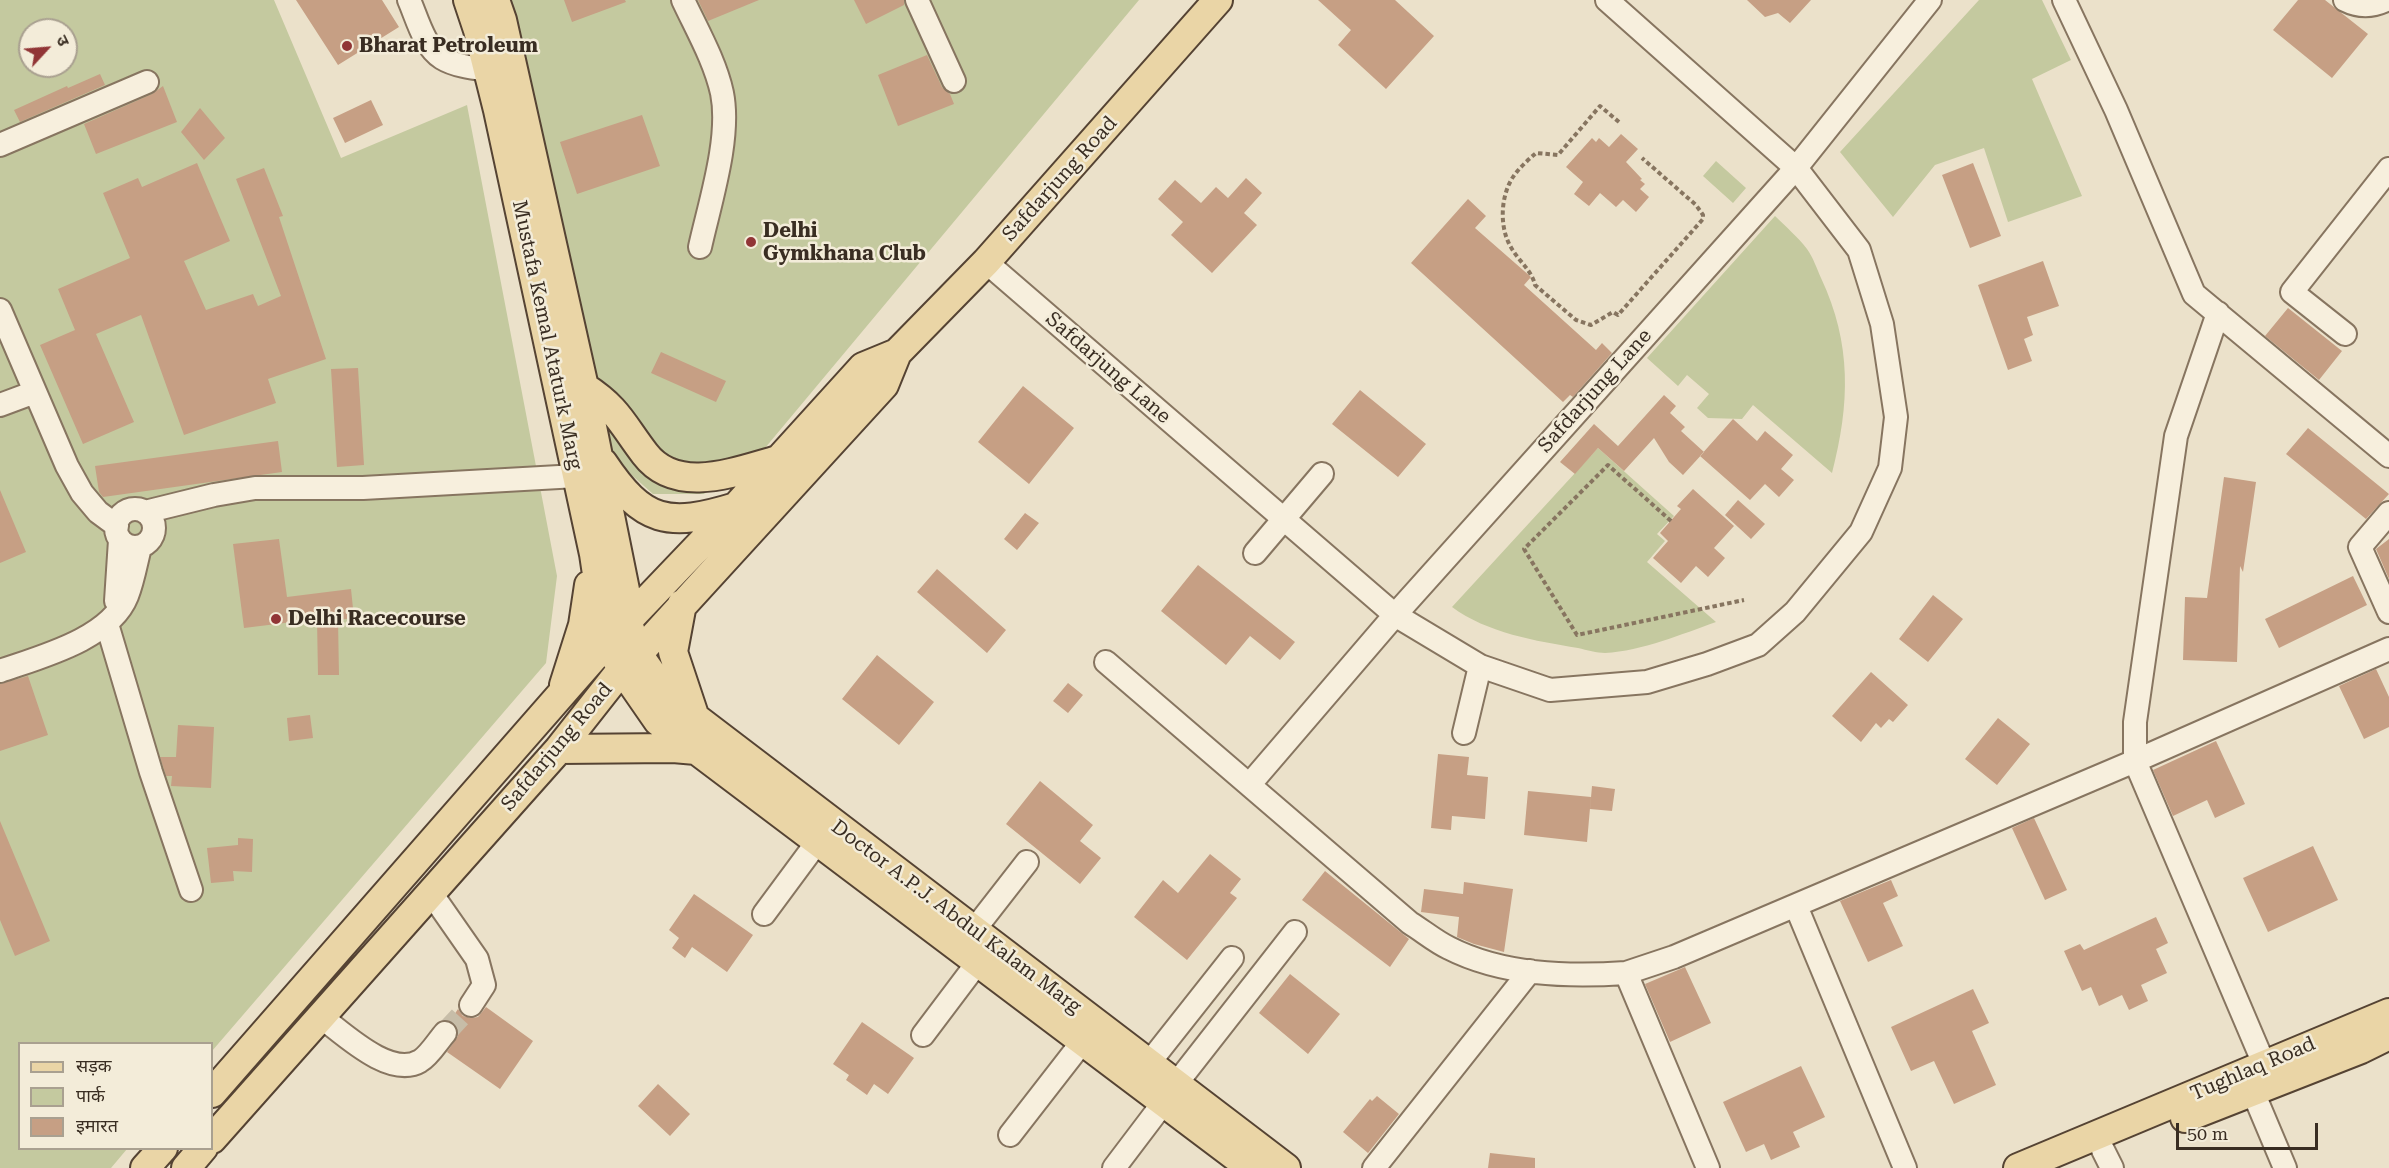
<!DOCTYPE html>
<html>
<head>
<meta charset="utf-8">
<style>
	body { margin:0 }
	#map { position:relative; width:2389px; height:1168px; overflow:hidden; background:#ebe1ca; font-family:"Roboto Serif","Noto Sans Devanagari",serif }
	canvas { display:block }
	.legend { position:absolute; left:18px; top:1042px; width:195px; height:108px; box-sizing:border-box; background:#f3ecd9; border:2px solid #a9a090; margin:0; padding:8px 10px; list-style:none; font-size:18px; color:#392d22 }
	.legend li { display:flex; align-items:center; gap:12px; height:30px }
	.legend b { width:30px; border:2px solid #a9a090 }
	.north { position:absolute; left:18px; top:18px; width:60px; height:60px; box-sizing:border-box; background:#f3ecd9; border:2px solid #a9a090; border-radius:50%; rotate:64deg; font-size:16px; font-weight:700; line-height:24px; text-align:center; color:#392d22 }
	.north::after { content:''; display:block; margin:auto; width:21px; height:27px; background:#913536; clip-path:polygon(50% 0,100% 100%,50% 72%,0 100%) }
	.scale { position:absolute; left:2176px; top:1123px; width:142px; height:27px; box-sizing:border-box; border:3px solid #392d22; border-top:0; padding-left:8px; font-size:18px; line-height:21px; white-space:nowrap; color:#392d22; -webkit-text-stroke:4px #f3ecd9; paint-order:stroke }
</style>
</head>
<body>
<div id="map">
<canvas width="2389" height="1168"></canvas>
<ul class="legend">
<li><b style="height:8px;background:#ead5a6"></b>सड़क</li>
<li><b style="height:16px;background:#c4c99f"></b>पार्क</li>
<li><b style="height:16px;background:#c69f84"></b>इमारत</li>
</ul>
<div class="north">उ</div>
<div class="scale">50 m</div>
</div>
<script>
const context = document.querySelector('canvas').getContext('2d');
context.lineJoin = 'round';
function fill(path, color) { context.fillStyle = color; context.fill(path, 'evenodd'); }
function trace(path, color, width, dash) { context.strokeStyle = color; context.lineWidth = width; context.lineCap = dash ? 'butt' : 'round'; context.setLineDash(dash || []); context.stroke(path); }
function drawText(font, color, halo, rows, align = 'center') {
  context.font = font + ' "Roboto Serif",serif'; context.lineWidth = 5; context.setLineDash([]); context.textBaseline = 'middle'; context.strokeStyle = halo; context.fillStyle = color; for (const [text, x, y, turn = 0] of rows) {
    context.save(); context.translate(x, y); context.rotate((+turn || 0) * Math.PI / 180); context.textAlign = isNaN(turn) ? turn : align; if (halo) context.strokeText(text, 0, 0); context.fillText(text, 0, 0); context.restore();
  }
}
const green = new Path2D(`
	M0,0H274L341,158L467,105L557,576L546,663L212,1051V1044H20V1148L127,1149L111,1168H0ZM30,30H66V66H30Z
	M509,0H1139L755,460L704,494H653L609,455L520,30Z
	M1979,0H2042L2071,60L2032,79L2082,196L2008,222L1984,148L1935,165L1893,217L1840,152Z
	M1716,161L1746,188L1733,203L1703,176Z
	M1775,216C1786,227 1798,237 1807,249C1813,257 1817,269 1821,278C1852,344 1850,404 1832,473L1753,405L1742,419L1708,418L1697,408L1709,394L1687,375L1678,386L1647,358Z
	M1598,448L1674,516L1657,534L1665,541L1647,562L1716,622C1682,634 1642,651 1605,653C1597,653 1587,650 1578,648C1536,641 1487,633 1452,607Z`);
const building = new Path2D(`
	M296,0H382L399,27L338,65Z
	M564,0H625L626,2L572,22Z
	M698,0H759L708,21Z
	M854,0H904V5L866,24Z
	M1318,0H1395L1434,36L1386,89L1338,45L1351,30Z
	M1747,0H1811L1790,23L1778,13L1765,17Z
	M2298,0H2325L2368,34L2332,78L2273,30Z
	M927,55L942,87L950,94L954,104L898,126L878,75Z
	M100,74L105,85L20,122L14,110L67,86L68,88Z
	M163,86L177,122L96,154L84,124L152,94Z
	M371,100L383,125L345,143L333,118Z
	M200,108L225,138L204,160L181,132Z
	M642,115L660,166L577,194L560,142Z
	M1621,134L1638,149L1626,162L1642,179L1640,180L1645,184L1640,189L1649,197L1636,212L1623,200L1616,207L1600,193L1589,206L1574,194L1583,182L1566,167L1592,138L1596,142L1599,138L1609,147Z
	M197,163L230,241L184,261L206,310L253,294L258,306L281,296L236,179L264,168L283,216L279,217L326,359L268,379L276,403L184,435L141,315L96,334L134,422L83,444L40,345L75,330L58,289L130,258L103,193L138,178L142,187Z
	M1973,163L2001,236L1970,248L1942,175Z
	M1246,178L1262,193L1244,213L1257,225L1212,273L1171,235L1183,222L1158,199L1175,180L1201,203L1216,187L1228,198Z
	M1468,199L1486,216L1475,228L1531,277L1524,285L1596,350L1602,343L1612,353L1573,397L1570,395L1563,402L1411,263Z
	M2043,261L2059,306L2027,317L2033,335L2024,339L2032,361L2008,370L1978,285Z
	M2288,308L2342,351L2319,380L2265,336Z
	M661,352L726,381L716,402L651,373Z
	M358,368L364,465L337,467L331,369Z
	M1023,386L1074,428L1029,484L978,442Z
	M1360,390L1426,444L1398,477L1332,424Z
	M1664,395L1676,406L1670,413L1685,427L1681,431L1704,452L1683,475L1669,462L1654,438L1624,471L1598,448L1575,474L1560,462L1594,424L1618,446Z
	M1733,419L1757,441L1765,431L1793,455L1781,469L1794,480L1779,497L1765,484L1750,500L1700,456Z
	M2308,428L2389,494L2366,519L2286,454Z
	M278,441L282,472L103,497L99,492L95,466Z
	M2224,477L2256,482L2243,572L2240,566L2237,662L2183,660L2185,597L2207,598Z
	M1693,489L1734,526L1714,548L1725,558L1708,577L1696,566L1681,583L1653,558L1668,541L1660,533L1681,509L1677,506Z
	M0,490L26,552L0,563Z
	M1738,500L1765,524L1751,539L1725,515Z
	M1025,513L1039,523L1017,550L1004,539Z
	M279,539L287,597L351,589L354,618L338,620L339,675H318L317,619L244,628L233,544Z
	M2389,539V579L2376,549Z
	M1198,565L1295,642L1280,660L1250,636L1226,665L1161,611Z
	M937,569L1006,630L987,653L917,592Z
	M2353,576L2367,605L2279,648L2265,619Z
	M1933,595L1963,619L1928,662L1899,639Z
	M877,655L934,702L899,745L842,699Z
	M2376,669L2389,697V727L2364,739L2339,686Z
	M1871,672L1908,705L1893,722L1889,719L1881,728L1876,723L1861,742L1832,716Z
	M28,676L48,735L0,751V684Z
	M1068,683L1083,695L1068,713L1053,701Z
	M310,715L313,738L289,741L287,718Z
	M1998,718L2030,744L1997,785L1965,759Z
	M178,725L214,727L211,788L171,786L172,776H166L160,757H176Z
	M2216,741L2245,804L2215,818L2207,800L2173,816L2153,770Z
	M1438,754L1469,757L1467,775L1488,777L1485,819L1452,816L1451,830L1431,828Z
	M1040,781L1093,825L1080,841L1101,858L1080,884L1006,824Z
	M1592,786L1615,789L1612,811L1590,809Z
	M1528,791L1591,797L1587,842L1524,835Z
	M2034,818L2067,890L2045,900L2012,828Z
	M0,821L50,941L15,956L0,920Z
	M238,838L253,839L252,872L233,871L234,881L211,883L207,848L238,845Z
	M2313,846L2338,900L2268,932L2243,878Z
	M1210,854L1241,879L1230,893L1237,898L1187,960L1134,917L1163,880L1178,893Z
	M1325,871L1409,939L1390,967L1302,900Z
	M1891,880L1898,896L1883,903L1903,946L1868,962L1840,901Z
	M1464,882L1513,889L1504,952L1474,944L1457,937L1459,917L1421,912L1424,889L1463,894Z
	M694,894L753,935L727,972L692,947L685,958L672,948L679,938L669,930Z
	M2156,917L2168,943L2156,949L2167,973L2141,985L2148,1001L2129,1010L2122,995L2099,1006L2091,987L2082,991L2064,951L2080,944L2084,950Z
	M1685,967L1711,1023L1670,1042L1645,984Z
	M1290,974L1340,1014L1308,1054L1259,1013Z
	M1973,989L1989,1023L1972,1031L1996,1085L1954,1104L1934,1061L1911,1071L1891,1027Z
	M486,1007L533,1041L500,1089L447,1052L458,1036L457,1028L450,1021L458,1009L463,1016L471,1018L478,1017Z
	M862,1022L914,1058L888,1094L874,1084L867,1095L846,1080L849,1075L833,1064Z
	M1801,1066L1825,1117L1793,1132L1800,1147L1771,1160L1764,1144L1746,1152L1723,1102Z
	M658,1084L690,1114L670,1136L638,1106Z
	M1377,1096L1399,1114L1368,1153L1343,1132L1370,1099L1372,1101Z
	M1490,1153L1535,1158V1168H1488Z`);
const minorTunnel = new Path2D(`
	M445,1033L471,1005`);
const path = new Path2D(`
	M1619,122L1600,106L1558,155L1536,153C1528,160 1519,168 1513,177C1500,197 1499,229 1512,249C1519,261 1532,271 1535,285L1576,320L1591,325L1613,312L1618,315L1703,219V215L1696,205L1642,158
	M1671,521L1608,465L1524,549L1577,635L1744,600`);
const minor = new Path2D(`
	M409,0C417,18 424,47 442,58C455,66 474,68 489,70
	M683,0C697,30 715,61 722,93C731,138 710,202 700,247
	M917,0L954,81
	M2064,0L2116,110L2194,294L2389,456
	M2345,0C2359,7 2372,7 2386,0
	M0,145L147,82
	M986,262L1395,615L1480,666L1550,690L1647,682L1707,664L1758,645L1795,612L1861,532L1890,468L1896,417L1882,324L1859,250L1796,168L1607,0
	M0,310L67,466L82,493L98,512L117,526
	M2218,313L2176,436L2135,722V761L2264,1064
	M2345,334L2292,292L2389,169
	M0,405L35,392
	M116 528a19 19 0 1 1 38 0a19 19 0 1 1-38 0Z
	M145,512L214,495L255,488H363L577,476
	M2389,513L2360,547L2389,612
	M1255,553L1322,474
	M116,601L120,540
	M107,624L151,772L191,890
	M1106,662L1410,923C1423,931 1436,942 1449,948C1502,975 1567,977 1626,973L1708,1168
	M0,671C40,657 110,639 127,596C133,581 136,563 140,547
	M1464,733L1480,666
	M1250,784L1395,615L1796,168L1930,0
	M431,893L477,959L484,985L471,1005
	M1796,906L1905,1168
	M764,914L818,841
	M974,930L1027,862
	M1626,973L1674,957L2135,761L2389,649
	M321,1017C343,1033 390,1079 420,1061C429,1056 438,1041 445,1033
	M923,1035L978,962
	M1149,1063L1232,958
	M1176,1084L1295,932
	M2253,1092L2285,1168
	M1010,1135L1083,1041
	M2103,1150L2112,1168
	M1114,1168L1164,1102
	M1374,1168L1530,971`);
const major = new Path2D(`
	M468,0L478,30L498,110L594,554L607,642L622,669L658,721L1251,1168
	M495,0L502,20L584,387L625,590L628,623L638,654L668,697L1286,1168
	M584,387C618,409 622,424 645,454C677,496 737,471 778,460
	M603,463C643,523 668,528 736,507
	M682,604L673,652L695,718
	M564,685L583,625L589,585
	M559,749L673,748L696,750
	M212,1093L607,642L736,507L863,367L897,353L986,262L1218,0
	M2185,1118L2361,1049L2389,1035
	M212,1139L559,749L622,669L638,654L884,385L897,353
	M145,1168L163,1148
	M186,1168L203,1148
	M2018,1168L2389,1013`);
const markers = [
	[347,46,6,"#913536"],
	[751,242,6,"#913536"],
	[276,619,6,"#913536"]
];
const poiNames = [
	["Bharat Petroleum",359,46],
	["Delhi",763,231],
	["Gymkhana Club",763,254],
	["Delhi Racecourse",288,619]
];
const streetNames = [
	["Safdarjung Road",1060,179,-48],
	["Mustafa Kemal Ataturk Marg",547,335,78],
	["Safdarjung Lane",1108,368,41],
	["Safdarjung Lane",1595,391,-48],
	["Safdarjung Road",557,747,-50],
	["Doctor A.P.J. Abdul Kalam Marg",956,917,37],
	["Tughlaq Road",2253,1069,-23]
];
fill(green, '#c4c99f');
fill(building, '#c69f84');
trace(minorTunnel, '#c7bda8', 22, [22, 11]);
trace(minor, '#877560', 26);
trace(major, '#554333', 32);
trace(path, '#877560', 4, [4.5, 3]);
trace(minor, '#f7efdd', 22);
trace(major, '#ead5a6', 28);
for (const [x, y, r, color] of markers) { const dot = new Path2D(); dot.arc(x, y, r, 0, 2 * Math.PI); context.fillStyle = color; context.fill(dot); trace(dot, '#f3ecd9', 2); }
drawText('bold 20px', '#392d22', '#f3ecd9', poiNames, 'left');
drawText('20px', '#392d22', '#f3ecd9', streetNames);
</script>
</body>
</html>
